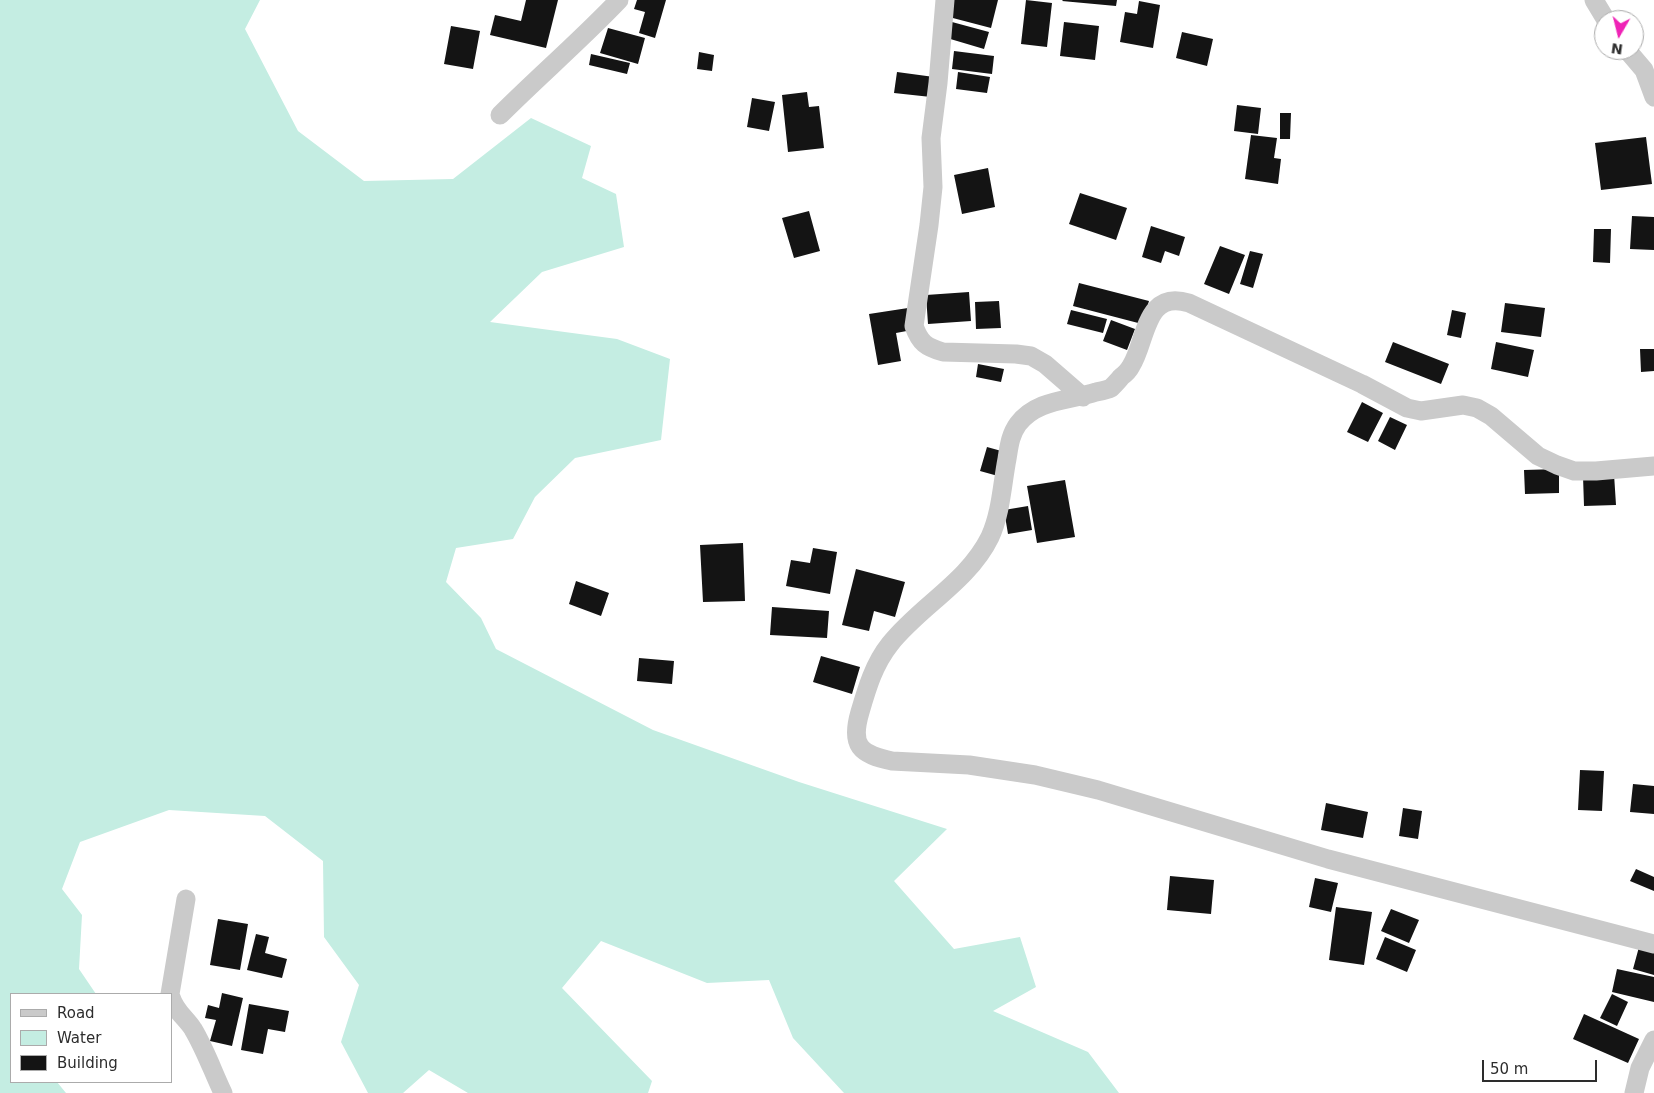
<!DOCTYPE html>
<html>
<head>
<meta charset="utf-8">
<style>
	body { margin:0 }
	#map { position:relative; width:1654px; height:1093px; overflow:hidden; background:#fff; font-family:"DejaVu Sans",sans-serif }
	canvas { display:block }
	.legend { position:absolute; left:10px; top:993px; width:162px; height:90px; box-sizing:border-box; background:#fff; border:1px solid #ababab; margin:0; padding:6px 9px; list-style:none; font-size:15px; color:#2d2d2d }
	.legend li { display:flex; align-items:center; gap:10px; height:25px }
	.legend b { width:25px; border:1px solid #ababab }
	.north { position:absolute; left:1594px; top:10px; width:50px; height:50px; box-sizing:border-box; background:#fff; border:1px solid #ababab; border-radius:50%; rotate:188deg; font-size:14px; font-weight:700; line-height:20px; text-align:center; color:#2d2d2d }
	.north::after { content:''; display:block; margin:auto; width:18px; height:22px; background:#ef23b6; clip-path:polygon(50% 0,100% 100%,50% 72%,0 100%) }
	.scale { position:absolute; left:1482px; top:1060px; width:115px; height:22px; box-sizing:border-box; border:2px solid #2d2d2d; border-top:0; padding-left:6px; font-size:15px; line-height:18px; white-space:nowrap; color:#2d2d2d; -webkit-text-stroke:4px #fff; paint-order:stroke }
</style>
</head>
<body>
<div id="map">
<canvas width="1654" height="1093"></canvas>
<ul class="legend">
<li><b style="height:6px;background:#cacaca"></b>Road</li>
<li><b style="height:14px;background:#c4ede2"></b>Water</li>
<li><b style="height:14px;background:#141414"></b>Building</li>
</ul>
<div class="north">N</div>
<div class="scale">50 m</div>
</div>
<script>
const context = document.querySelector('canvas').getContext('2d');
context.lineJoin = 'round';
function fill(path, color) { context.fillStyle = color; context.fill(path, 'evenodd'); }
function trace(path, color, width, dash) { context.strokeStyle = color; context.lineWidth = width; context.lineCap = dash ? 'butt' : 'round'; context.setLineDash(dash || []); context.stroke(path); }
const water = new Path2D(`
	M0,0H260L245,29L298,131L364,181L453,179L531,118L591,146L582,178L616,194L624,247L542,272L490,322L617,339L670,359L661,440L575,458L535,497L513,539L456,548L446,582L481,618L496,649L653,730L799,782L947,829L894,881L954,949L1020,937L1036,987L993,1011L1088,1052L1119,1093H844L793,1038L769,980L707,983L601,941L562,988L652,1081L648,1093H468L429,1070L403,1093H368L341,1042L359,985L324,937L323,861L265,816L169,810L80,842L62,889L82,915L79,969L96,994H11V1082H57L66,1093H0Z`);
const building = new Path2D(`
	M526,0H558L546,48L490,35L495,15L521,21Z
	M637,0H666L655,38L639,33L645,12L634,9Z
	M953,0H998L991,28L949,17Z
	M1026,0L1052,3L1047,47L1021,44Z
	M1063,0H1117L1116,6L1062,1Z
	M1139,1L1160,5L1153,48L1120,42L1125,12L1137,14Z
	M952,22L989,32L984,49L947,38Z
	M1064,22L1099,26L1095,60L1060,56Z
	M451,26L480,31L473,69L444,64Z
	M608,28L645,38L638,64L600,53Z
	M1182,32L1213,39L1207,66L1176,58Z
	M954,51L994,56L992,74L952,69Z
	M699,52L714,55L712,71L697,69Z
	M591,54L630,63L627,74L589,65Z
	M897,72L934,77L931,97L894,93Z
	M958,72L990,77L987,93L956,89Z
	M807,92L809,107L819,106L824,148L788,152L782,95Z
	M752,98L775,102L769,131L747,127Z
	M1237,105L1261,108L1258,134L1234,131Z
	M1280,113H1291L1290,139H1280Z
	M1251,135L1277,138L1274,158L1281,159L1278,184L1245,179Z
	M1646,137L1652,184L1601,190L1595,143Z
	M988,168L995,207L962,214L954,175Z
	M1080,193L1127,208L1116,240L1069,224Z
	M809,211L820,251L794,258L782,218Z
	M1632,216L1654,217V250L1630,249Z
	M1151,226L1185,237L1179,256L1165,251L1161,263L1142,257Z
	M1594,229H1611L1610,263L1593,262Z
	M1220,246L1245,255L1229,294L1204,284Z
	M1250,251L1263,254L1253,288L1240,284Z
	M1079,283L1149,301L1142,324L1073,306Z
	M969,292L971,321L928,324L926,295Z
	M999,301L1001,328L976,329L975,302Z
	M1505,303L1545,308L1541,337L1501,332Z
	M908,308L912,330L896,333L901,361L878,365L869,314Z
	M1071,310L1107,319L1103,333L1067,324Z
	M1452,310L1466,313L1461,338L1447,335Z
	M1111,320L1135,329L1127,350L1103,341Z
	M1393,342L1449,364L1441,384L1385,362Z
	M1496,342L1534,350L1528,377L1491,369Z
	M1640,349H1654V371L1641,372Z
	M978,364L1004,369L1001,382L976,377Z
	M1362,402L1383,413L1368,442L1347,432Z
	M1390,417L1407,425L1395,450L1378,441Z
	M987,447L1005,452L998,476L980,471Z
	M1559,469V493L1525,494L1524,470Z
	M1614,474L1616,505L1584,506L1583,476Z
	M1065,480L1075,537L1037,543L1027,486Z
	M1028,506L1032,530L1008,534L1004,510Z
	M743,543L745,601L703,602L700,545Z
	M813,548L837,552L830,594L786,586L791,560L810,563Z
	M856,569L905,582L895,617L874,611L869,631L842,625Z
	M576,581L609,593L601,616L569,604Z
	M772,607L829,611L827,638L770,635Z
	M821,656L860,667L852,694L813,682Z
	M639,658L674,661L672,684L637,681Z
	M1580,770L1604,771L1602,811L1578,810Z
	M1633,784L1654,786V814L1630,812Z
	M1326,803L1368,812L1363,838L1321,830Z
	M1403,808L1422,811L1418,839L1399,836Z
	M1636,869L1654,877V891L1630,881Z
	M1170,876L1214,880L1211,914L1167,910Z
	M1315,878L1338,883L1331,912L1309,907Z
	M1336,907L1372,912L1364,965L1329,960Z
	M1391,909L1419,920L1409,943L1381,931Z
	M218,919L248,924L240,970L210,965Z
	M256,934L269,937L265,953L287,959L282,978L247,970Z
	M1385,937L1416,950L1407,972L1376,959Z
	M1639,947L1654,951V975L1633,969Z
	M1617,969L1654,977V1002L1612,992Z
	M222,993L243,998L232,1046L210,1041L216,1020L205,1018L208,1005L219,1008Z
	M1612,994L1628,1002L1617,1026L1600,1018Z
	M249,1004L289,1011L285,1032L268,1029L263,1054L241,1050Z
	M1584,1014L1639,1039L1628,1063L1573,1039Z`);
const minor = new Path2D(`
	M945,0L938,83L931,138L933,187L929,225L914,326C920,343 926,347 943,352L1016,354L1031,356L1045,364L1083,397
	M1594,0L1606,20
	M1627,50L1644,70L1654,97
	M500,115C539,76 581,40 619,0
	M1654,466L1596,471H1574L1557,465L1538,456L1491,416L1477,408L1463,405L1421,411L1407,408L1362,384L1189,303C1144,289 1147,341 1131,366C1129,370 1125,374 1121,377C1118,381 1114,385 1111,388C1107,390 1101,391 1096,392C1069,401 1037,399 1018,424C1010,435 1009,447 1007,459C1002,485 1001,513 990,537C968,582 920,606 890,644C874,664 867,688 860,712C850,746 860,754 892,761L969,765L1035,775L1098,790L1328,859L1654,944
	M170,994L186,899
	M171,997C175,1011 186,1018 193,1029C205,1049 213,1072 223,1093
	M1634,1093L1640,1068L1654,1040`);
fill(water, '#c4ede2');
fill(building, '#141414');
trace(minor, '#cacaca', 19);
</script>
</body>
</html>
